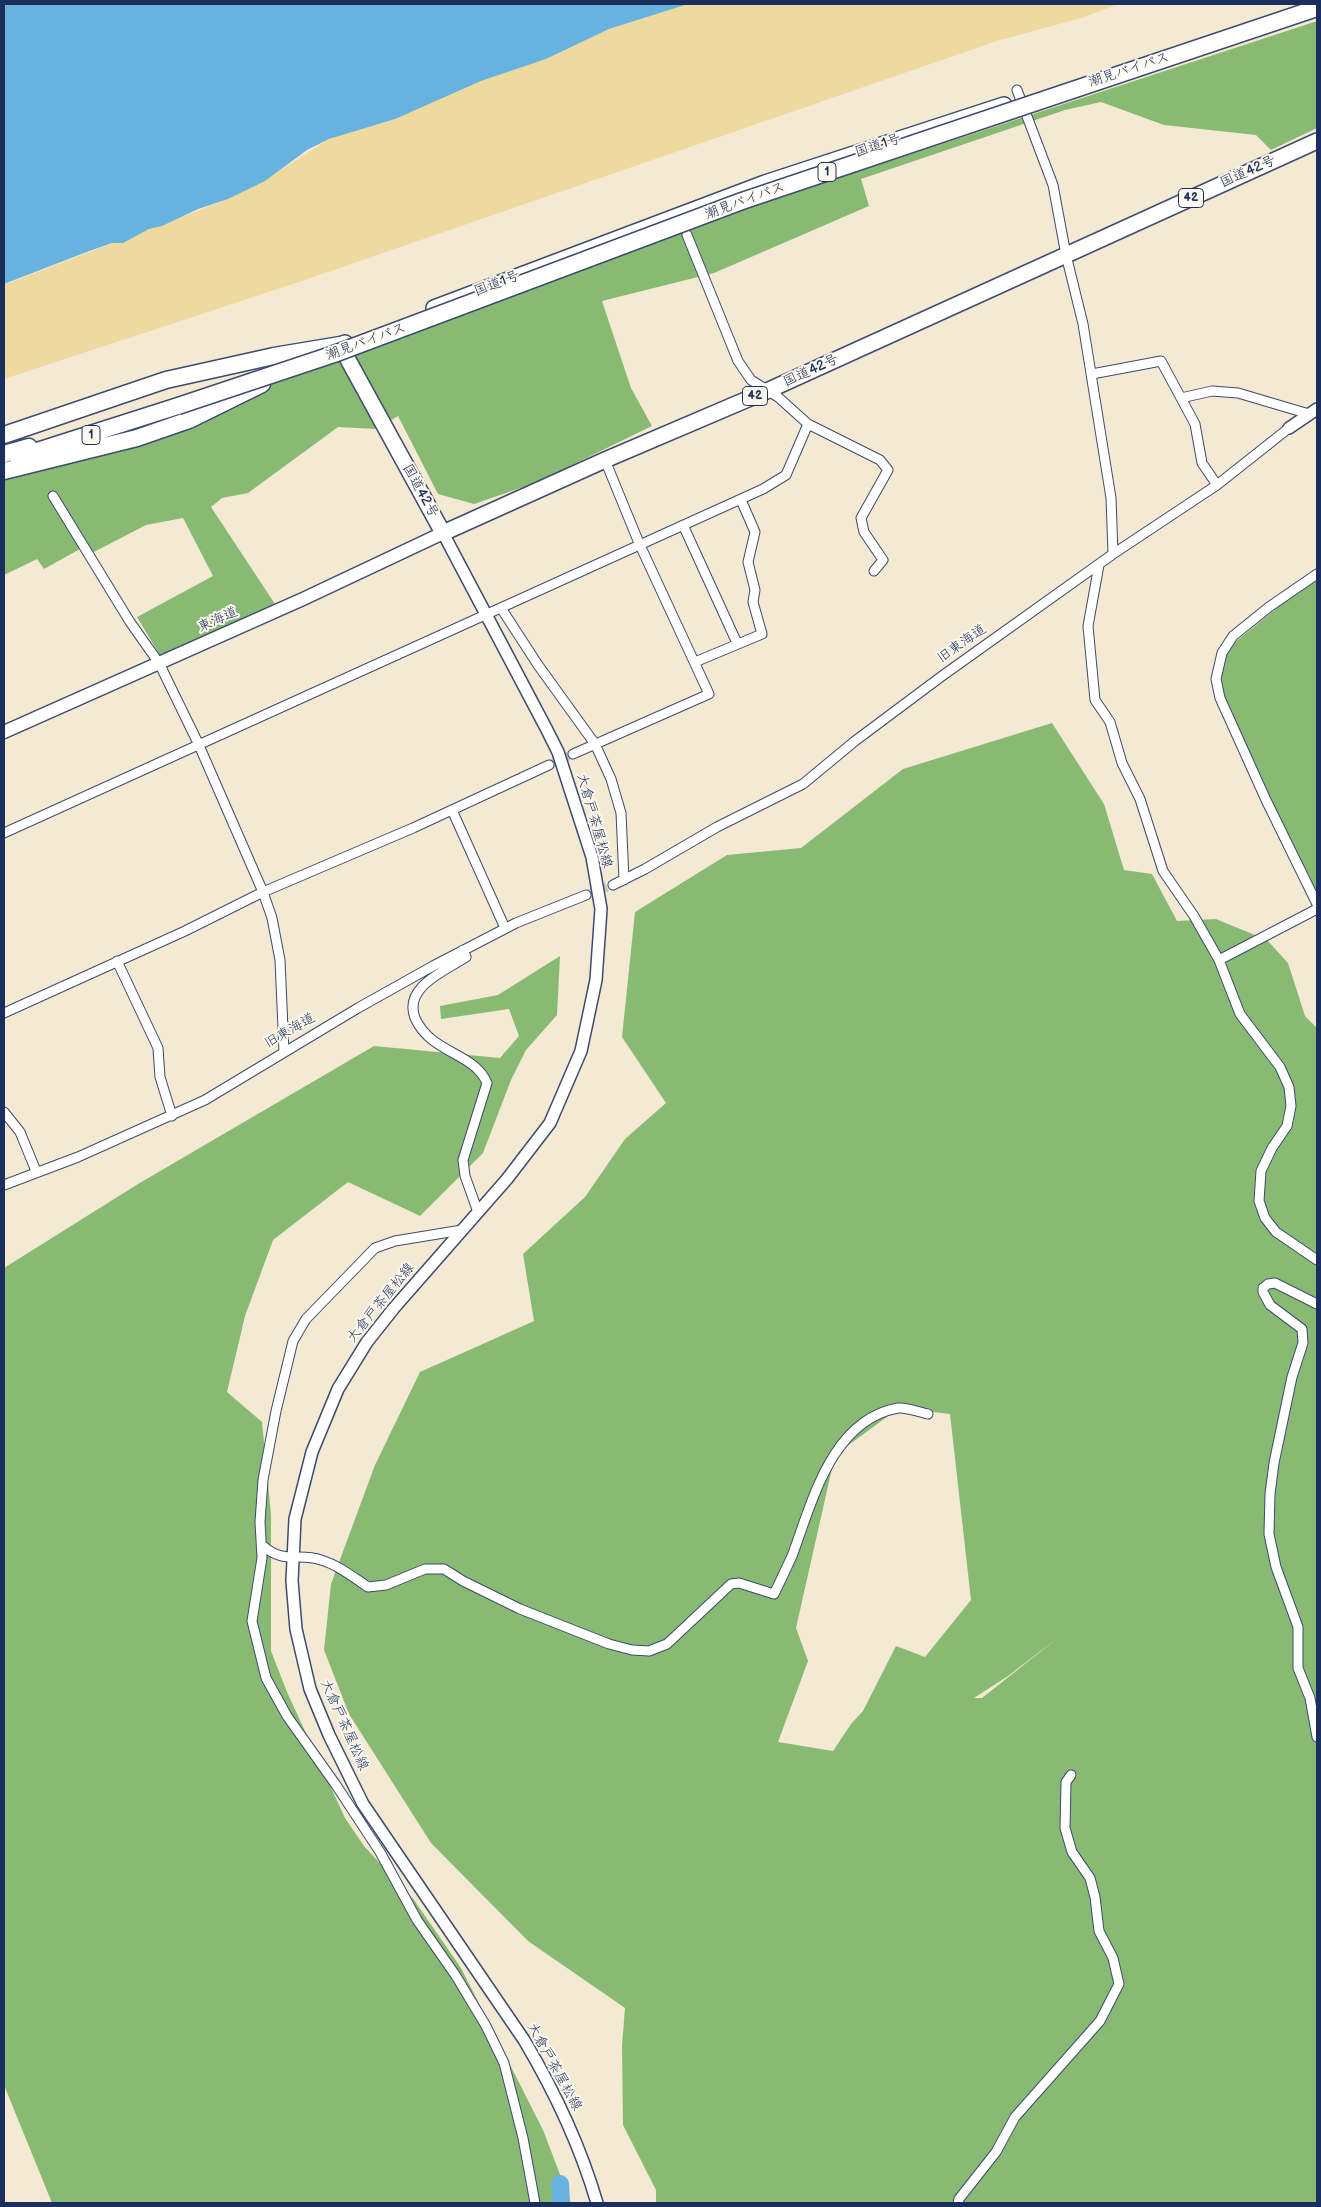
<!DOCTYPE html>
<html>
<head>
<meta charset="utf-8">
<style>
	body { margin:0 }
	#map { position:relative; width:1321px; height:2207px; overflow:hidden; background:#f4e9d2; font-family:"Balsamiq Sans",sans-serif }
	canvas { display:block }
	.frame { position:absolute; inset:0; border:5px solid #1b2f5e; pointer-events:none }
</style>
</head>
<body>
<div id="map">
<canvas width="1321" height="2207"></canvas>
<div class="frame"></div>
</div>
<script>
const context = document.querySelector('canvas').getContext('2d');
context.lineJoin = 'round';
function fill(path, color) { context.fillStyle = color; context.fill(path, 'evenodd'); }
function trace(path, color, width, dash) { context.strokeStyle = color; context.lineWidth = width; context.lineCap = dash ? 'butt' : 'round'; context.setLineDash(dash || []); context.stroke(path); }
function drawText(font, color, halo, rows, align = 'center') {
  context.font = font + ' "Balsamiq Sans","Klee One",sans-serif'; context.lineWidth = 4; context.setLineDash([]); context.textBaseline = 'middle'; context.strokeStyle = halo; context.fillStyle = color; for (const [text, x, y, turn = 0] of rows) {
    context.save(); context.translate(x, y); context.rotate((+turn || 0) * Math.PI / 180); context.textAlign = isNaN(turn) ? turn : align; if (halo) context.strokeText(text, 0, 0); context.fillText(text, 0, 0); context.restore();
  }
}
const forest = new Path2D(`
	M1317,21V128L1271,150L1256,135L1164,125L1101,102L1065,110L861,179L869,206L714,273L602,301L631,388L652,426L535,483L474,504L438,494L398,416L377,429L338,427L248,493L222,498L211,507L275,604L161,657L137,617L213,576L183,518L146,525L94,552L80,549L44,569L37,559L4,575V471L153,425L698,224Z
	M1317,575V911L1218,691L1222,653Z
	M1052,723L1104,804L1124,870L1152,874L1177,921L1216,919L1267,940L1288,963L1305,1016L1317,1028V2203H656V2190L623,2125L622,2046L625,2008L528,1941L431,1843L349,1714L324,1650L331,1584L375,1465L420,1372L534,1321L523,1254L585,1197L625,1139L666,1103L622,1037L635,912L727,855L801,848L903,769ZM899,1408L950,1414L971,1600L925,1657L896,1646L863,1711L851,1724L833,1751L778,1742L808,1661L796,1628L835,1455ZM1059,1637L982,1698H974L1008,1676Z
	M560,956L557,1015L526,1050L511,1080L483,1153L420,1216L348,1182L273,1240L245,1316L227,1392L262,1422L271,1514V1651L287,1692L345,1818L364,1846L414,1900L461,1968L543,2130L571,2203H52L4,2085V1268L138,1184L374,1046L500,1058L519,1036L509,1009L441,1019L440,1006L498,995Z`);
const sand = new Path2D(`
	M687,4H1119L1081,18L997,41L299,282L4,379V285L228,199L281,170L329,139L438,99L481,81L546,59L609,29Z`);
const water = new Path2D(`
	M4,4H688L609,29L546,59L481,81L395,119L329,139L307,150L265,181L228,199L198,209L162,226L149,229L123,243H112L84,253L4,284Z`);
const river = new Path2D(`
	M560,2184L561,2203`);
const minorTunnel = new Path2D(`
	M549,765L573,754
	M586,895L613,885`);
const minor = new Path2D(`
	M1017,90L1053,185L1066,255L1083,324L1111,498L1113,554
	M687,235L738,361L751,380L778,397L808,424L880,460L888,470L861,518L864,532L883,560L874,571
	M1092,374L1161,361L1195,424L1202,463L1217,485
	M1181,398L1212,391L1238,393L1309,414
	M53,496L130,622L159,663L198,743L263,892L272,918L280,960L284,1052
	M683,525L737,643
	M1099,565L1088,626L1095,700L1110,722L1122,763L1140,799L1163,871L1194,916L1219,960L1240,1014L1280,1067L1289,1087L1291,1106L1287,1126L1272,1148L1261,1171L1259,1201L1265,1218L1276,1232L1317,1260
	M1317,574L1269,607L1233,636L1222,653L1216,679L1220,698L1266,800L1317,904
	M501,608L538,665L595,744L611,779L621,813L624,880
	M695,662L762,634L753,602L755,590L748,562L755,532L741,500
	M573,754L709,694L639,543L605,460
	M452,810L505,928
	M4,833L763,489L786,475L808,424
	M613,885L645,869L717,827L803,784L855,741L942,676L1113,554L1217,485L1289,428
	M463,950L466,957C445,971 403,987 415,1018C431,1054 474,1052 487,1083L463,1160L465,1176L478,1212
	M1219,960L1317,909
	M117,961L158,1048L160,1077L172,1116
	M4,1013L185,931L263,892L413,828L549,765
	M4,1112L20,1132L36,1171
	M4,1185L78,1157L205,1100L358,1008L433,966L516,923L586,895
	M462,1230L395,1241L375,1248L306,1319L293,1341L276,1411L263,1480L260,1522L262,1558L252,1621L266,1678L287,1716L336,1785L380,1852L417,1920L456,1976L486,2026L504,2063L523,2138L535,2203
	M1317,1304L1275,1283L1268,1284L1263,1288V1292L1270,1305L1302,1329L1303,1343L1292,1377L1274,1463L1270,1494L1269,1534L1276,1567L1298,1627V1668L1310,1698L1317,1737
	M262,1545C284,1565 298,1552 321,1560C338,1565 353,1577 368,1587L386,1585L425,1569H444L463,1581L520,1609L609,1644L632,1650L649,1651L667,1644L731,1584L739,1583L774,1594C780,1582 786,1569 792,1556C812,1503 831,1420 898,1408C906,1407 919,1412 928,1414
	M958,2203L959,2199L996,2152L1015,2117L1100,2021L1119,1984L1113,1958L1099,1931L1095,1897L1090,1878L1072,1852L1065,1828L1066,1782L1071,1775`);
const tertiary = new Path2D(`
	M1289,428L1317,409
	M443,533L547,730L558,752L592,857L601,909L596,980L581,1051L550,1123L507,1179L394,1308L367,1342L338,1389L312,1452L295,1519L292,1581L296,1629L310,1689L329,1735L363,1804L524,2040C555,2092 580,2145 597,2203`);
const secondary = new Path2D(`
	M4,732L303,599L443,533`);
const trunk = new Path2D(`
	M434,308L765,183L1004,105
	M345,343L340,345L443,533L605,460L769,390L1317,141`);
const motorway = new Path2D(`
	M4,435L166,380L274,356L340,345
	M4,454L29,447
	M18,457L178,406
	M4,471L137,438L189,420L262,384`);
const motorwayBridge = new Path2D(`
	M178,406L334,354L742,201L1317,8`);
const shields = [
	[827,172,18],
	[1191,198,25],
	[755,396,25],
	[91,435,18]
];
const shieldNames = [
	["1",827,172],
	["42",1191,198],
	["42",755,396],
	["1",91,435]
];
const streetNames = [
	["潮見バイパス",1129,70,-18],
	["国道1号",878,146,-18],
	["国道42号",1248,172,-24],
	["潮見バイパス",745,201,-20],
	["国道1号",497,284,-21],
	["潮見バイパス",366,342,-20],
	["国道42号",811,371,-25],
	["国道42号",420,491,61],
	["東海道",218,620,-24],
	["旧東海道",962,644,-35],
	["大倉戸茶屋松線",594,821,74],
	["旧東海道",290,1031,-30],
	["大倉戸茶屋松線",381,1303,-51],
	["大倉戸茶屋松線",344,1725,66],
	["大倉戸茶屋松線",554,2067,61]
];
fill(forest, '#89ba74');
fill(sand, '#eeda9e');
fill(water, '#68b2e0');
trace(river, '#68b2e0', 18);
trace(minorTunnel, '#c9c4bb', 9, [9, 4.5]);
trace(minor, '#3c4b6f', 11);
trace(tertiary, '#3c4b6f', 14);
trace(secondary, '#3c4b6f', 15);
trace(trunk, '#3c4b6f', 18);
trace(motorway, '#3c4b6f', 19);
trace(minor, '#fff', 9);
trace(tertiary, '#fff', 11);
trace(secondary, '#fff', 12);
trace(trunk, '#fff', 15);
trace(motorway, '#fff', 16);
trace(motorwayBridge, '#3c4b6f', 19, []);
trace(motorwayBridge, '#fff', 16);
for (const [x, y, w] of shields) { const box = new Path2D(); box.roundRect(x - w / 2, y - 9.5, w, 19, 4); context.fillStyle = '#fbf7ec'; context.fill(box); trace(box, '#1b2f5e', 1); }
drawText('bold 12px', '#1b2f5e', null, shieldNames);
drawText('14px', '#1b2f5e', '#fbf7ec', streetNames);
</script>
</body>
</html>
